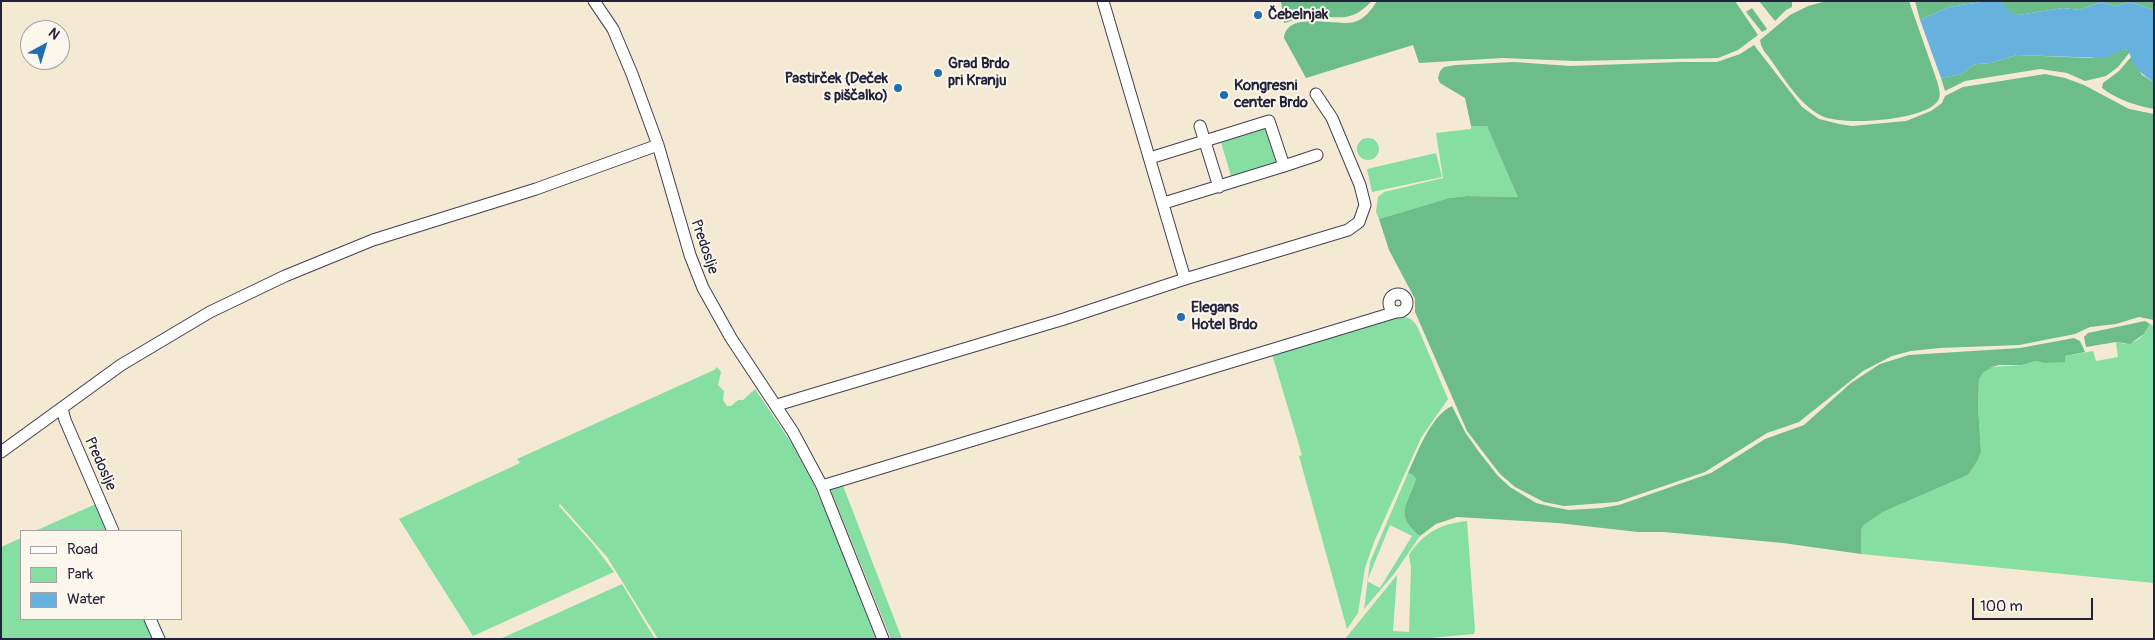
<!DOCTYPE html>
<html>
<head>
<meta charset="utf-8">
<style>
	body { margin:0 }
	#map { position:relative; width:2155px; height:640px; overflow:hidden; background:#f4e9d2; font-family:Pangolin,sans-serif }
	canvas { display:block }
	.frame { position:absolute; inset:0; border:2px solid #22223b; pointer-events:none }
	.legend { position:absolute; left:20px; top:530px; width:162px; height:90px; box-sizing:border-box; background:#fbf7ec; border:1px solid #a4a2a5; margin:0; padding:6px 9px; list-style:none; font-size:15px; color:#22223b }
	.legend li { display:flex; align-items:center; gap:10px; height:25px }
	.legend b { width:25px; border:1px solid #a4a2a5 }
	.north { position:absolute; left:20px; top:20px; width:50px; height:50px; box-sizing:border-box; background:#fbf7ec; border:1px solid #a4a2a5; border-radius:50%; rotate:39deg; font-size:14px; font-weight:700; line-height:20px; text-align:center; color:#22223b }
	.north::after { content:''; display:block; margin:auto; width:18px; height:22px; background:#1f6fb2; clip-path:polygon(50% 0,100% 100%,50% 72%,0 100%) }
	.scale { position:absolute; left:1972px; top:598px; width:121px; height:22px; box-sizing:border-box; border:2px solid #22223b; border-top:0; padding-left:6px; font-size:15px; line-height:18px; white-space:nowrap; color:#22223b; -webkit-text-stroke:4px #fbf7ec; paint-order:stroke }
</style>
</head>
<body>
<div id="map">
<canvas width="2155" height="640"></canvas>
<div class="frame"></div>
<ul class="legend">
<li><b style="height:6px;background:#fff"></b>Road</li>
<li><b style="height:14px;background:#86dea3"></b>Park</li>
<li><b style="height:14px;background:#67b1df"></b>Water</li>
</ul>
<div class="north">N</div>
<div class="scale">100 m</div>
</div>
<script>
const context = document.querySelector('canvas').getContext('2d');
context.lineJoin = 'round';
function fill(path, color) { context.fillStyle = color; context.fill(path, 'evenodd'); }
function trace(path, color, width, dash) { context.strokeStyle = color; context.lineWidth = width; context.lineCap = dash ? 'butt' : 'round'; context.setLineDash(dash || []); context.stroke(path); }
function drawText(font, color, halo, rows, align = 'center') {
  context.font = font + ' Pangolin,sans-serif'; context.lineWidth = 4; context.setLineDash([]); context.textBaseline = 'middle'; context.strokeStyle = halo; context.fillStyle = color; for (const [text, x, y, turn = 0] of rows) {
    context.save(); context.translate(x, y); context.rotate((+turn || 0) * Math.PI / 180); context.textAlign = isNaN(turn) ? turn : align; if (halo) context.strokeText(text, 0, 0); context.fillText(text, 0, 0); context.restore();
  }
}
const green = new Path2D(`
	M1266,126L1277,161L1276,164L1234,178L1231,176L1220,139Z
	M1471,126H1487L1519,197L1467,196L1449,198L1379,219L1376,212L1378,197L1384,192L1443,178L1436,133L1471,129Z
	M1357 149a11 11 0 1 1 22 0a11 11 0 1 1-22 0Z
	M1436,153L1442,177L1372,192L1367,169Z
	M1402,317C1411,317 1414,321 1418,328L1448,399L1421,438L1374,542L1365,568L1358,613L1347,629L1299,456L1302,455L1272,354Z
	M2150,324L2154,326V583L1861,554V530L1864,525L1883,512L1968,475L1978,460L1981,452L1978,405L1979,379L1983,373L1992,367L2022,365L2036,361L2044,363L2065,356L2093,351L2096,361L2118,357L2116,342C2133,347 2143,339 2150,324Z
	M717,367L721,372L718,385L724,391L723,400L727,406H731L738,400H743L755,389L792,444L814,485L838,542L876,639H658L607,557L560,504L559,506L593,544L614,572L473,636L399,519L520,463L517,459L714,370Z
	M1408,473L1413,475L1416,479C1408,504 1393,515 1420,536L1394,574L1364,609L1370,562ZM1390,525L1412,536L1380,588L1367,581Z
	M842,483L902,639H891L830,488Z
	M98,503L111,531H35Z
	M1467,521L1475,630L1474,634L1418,639H1345L1397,575L1393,631L1409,632L1411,568L1409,555C1424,532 1441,524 1467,521Z
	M21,538V619H148L157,639H1V547Z
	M622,584L655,639H500Z`);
const forest = new Path2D(`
	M1281,1H1372C1350,24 1339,16 1311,16C1302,16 1292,21 1284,23Z
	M1377,1H1735L1758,35L1738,50L1718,58L1574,61L1503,58L1419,63L1413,45L1306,78L1284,38C1287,10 1336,27 1354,22C1364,20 1372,9 1377,1Z
	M1759,1H1792V7L1786,10L1775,21Z
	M1827,1H1909L1937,81C1939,88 1942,96 1937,102C1922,121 1842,126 1822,116C1797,104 1781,72 1764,51L1761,45L1760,40L1790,15L1808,6Z
	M1915,1H1987L1949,7L1920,20Z
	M2000,1H2154V10L2130,2L2115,6L2101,2L2080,10L2063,8L2018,15L2011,14Z
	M1752,8L1767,29L1762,32L1746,12Z
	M1754,45L1802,107L1819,119L1839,124L1852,126L1906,121L1931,111L1942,103L1945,96L1963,87L2045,74L2065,78L2084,85L2129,109L2154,114V320L2139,317L2116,324L2090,327L2075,334L2019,345L1940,348L1911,351L1892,356L1863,371L1799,422L1767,433L1705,472L1617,502L1564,506L1544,502L1515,487L1500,474L1483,452L1467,431L1415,312V299L1389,250L1379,219L1449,198L1467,196L1518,197L1487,126H1471L1465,98L1440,83L1438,78L1440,71L1444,67L1456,65L1514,62L1570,66L1680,62H1717L1740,54Z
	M2126,49L2130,52L2118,67L2106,76L2085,81L2067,73L2040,69L1965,81L1945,91L1941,78L1962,74L1970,67L1977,64L1991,63L2017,55L2092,58Z
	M2131,57L2142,75L2154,82V109C2134,105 2118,100 2102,88L2103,83L2119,71Z
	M2145,321L2150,324L2144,334L2130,344L2116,342L2086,347L2084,337L2088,333Z
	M2074,338L2080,341L2085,352L2065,356V362L2044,363L2036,361L2022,365H1999L1992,367L1983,373L1979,379L1978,405L1981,452L1978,460L1968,475L1883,512L1864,525L1861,530V554L1783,543L1664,532H1638L1558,523L1457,517L1436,524L1420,536C1393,515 1408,504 1416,479L1413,475L1408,473C1417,454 1431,415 1452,406L1465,432L1479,452L1498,476L1510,487L1536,503L1553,507L1569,510L1601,508L1619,505L1711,473L1765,439L1804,425L1851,383L1880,364L1909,355L2020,348Z`);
const water = new Path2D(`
	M1987,1H2000L2011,13L2018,15L2063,8L2080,10L2101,2L2115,6L2130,2L2154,10V82C2145,76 2138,72 2133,62C2130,57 2131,53 2126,49L2104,58L2017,55L1991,63L1977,64L1970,67L1962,74L1941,78L1920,20L1949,7Z`);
const minor = new Path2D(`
	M594,1L613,29L632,74L658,145L690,255L703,288L731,338L793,432L822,486L883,639
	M1103,1L1185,279
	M1200,126L1219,187
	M1150,158L1269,121L1284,166L1164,203
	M1284,166L1317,155
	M1389 303a9 9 0 1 1 18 0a9 9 0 1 1-18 0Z
	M777,405L1064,319L1185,279L1348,230L1359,222L1365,205L1360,185L1332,118L1316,94
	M62,408L65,420L113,531
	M1,452L121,365L210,312L285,276L373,240L536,189L658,145
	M822,486L1396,312
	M150,619L159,639`);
const markers = [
	[1258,15,5,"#1f6fb2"],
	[938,73,5,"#1f6fb2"],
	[898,88,5,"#1f6fb2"],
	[1224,95,5,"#1f6fb2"],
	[1181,317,5,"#1f6fb2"]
];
const poiNames = [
	["Čebelnjak",1268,15],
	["Grad Brdo",948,64],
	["pri Kranju",948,81],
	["Pastirček (Deček",888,79,"right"],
	["s piščalko)",888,96,"right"],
	["Kongresni",1234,86],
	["center Brdo",1234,103],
	["Elegans",1191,308],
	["Hotel Brdo",1191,325]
];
const streetNames = [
	["Predoslje",704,247,71],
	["Predoslje",100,464,66]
];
fill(green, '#86dea3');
fill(forest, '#6cbd89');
fill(water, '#67b1df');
trace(minor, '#424052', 13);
trace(minor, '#fff', 11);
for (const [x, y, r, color] of markers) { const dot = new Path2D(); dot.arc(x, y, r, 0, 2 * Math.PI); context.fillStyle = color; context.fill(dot); trace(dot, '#fbf7ec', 2); }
drawText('bold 15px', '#22223b', '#fbf7ec', poiNames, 'left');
drawText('15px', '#22223b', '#fbf7ec', streetNames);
</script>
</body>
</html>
